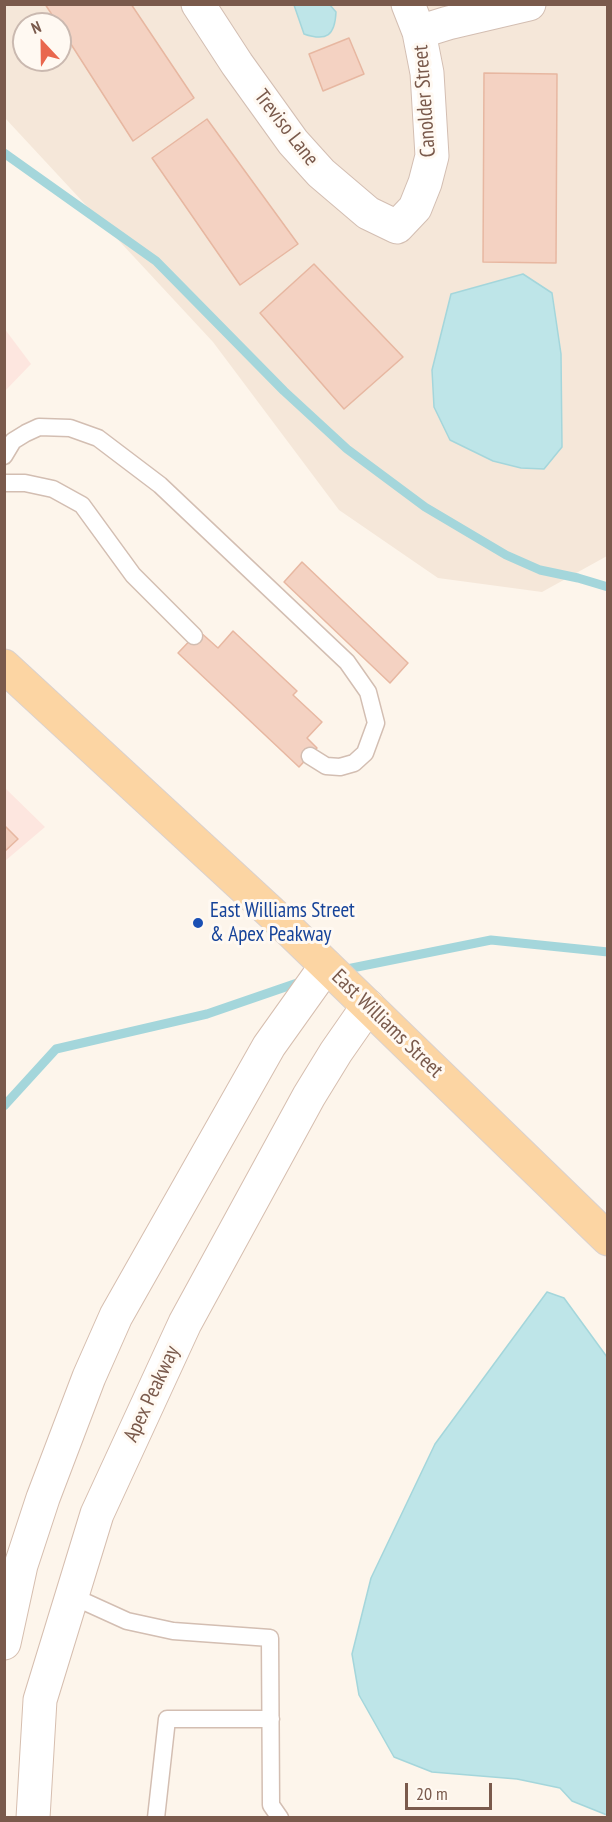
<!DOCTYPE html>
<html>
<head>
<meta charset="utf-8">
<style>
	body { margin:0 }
	#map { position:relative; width:612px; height:1822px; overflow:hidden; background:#fdf5eb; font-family:"PT Sans Narrow",sans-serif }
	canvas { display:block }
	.frame { position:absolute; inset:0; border:6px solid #7a5a4c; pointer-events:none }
	.north { position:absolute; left:12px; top:12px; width:60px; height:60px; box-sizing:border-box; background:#fff9f2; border:2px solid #cab9b0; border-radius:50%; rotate:338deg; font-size:16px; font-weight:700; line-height:24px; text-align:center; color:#7a5a4c }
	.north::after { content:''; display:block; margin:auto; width:21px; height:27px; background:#e9674e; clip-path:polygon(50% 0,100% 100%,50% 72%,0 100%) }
	.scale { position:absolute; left:405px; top:1783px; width:87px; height:27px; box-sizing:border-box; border:3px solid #7a5a4c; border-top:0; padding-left:8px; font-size:18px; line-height:21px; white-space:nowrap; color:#7a5a4c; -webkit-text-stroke:4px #fff9f2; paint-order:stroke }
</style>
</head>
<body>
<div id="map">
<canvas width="612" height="1822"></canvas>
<div class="frame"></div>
<div class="north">N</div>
<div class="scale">20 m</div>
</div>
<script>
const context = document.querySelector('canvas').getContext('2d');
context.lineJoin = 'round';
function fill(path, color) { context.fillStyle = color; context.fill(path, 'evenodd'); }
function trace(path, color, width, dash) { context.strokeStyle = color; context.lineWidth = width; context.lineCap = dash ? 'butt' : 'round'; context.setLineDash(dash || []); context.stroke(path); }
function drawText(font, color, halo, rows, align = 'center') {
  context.font = font + ' "PT Sans Narrow",sans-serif'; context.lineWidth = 6; context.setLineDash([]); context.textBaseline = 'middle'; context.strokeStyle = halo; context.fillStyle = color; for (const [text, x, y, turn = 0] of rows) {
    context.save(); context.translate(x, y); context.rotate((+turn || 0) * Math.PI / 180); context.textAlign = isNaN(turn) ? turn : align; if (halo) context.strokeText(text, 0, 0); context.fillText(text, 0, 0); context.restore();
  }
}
const residential = new Path2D(`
	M5,5H607V556L542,592L438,578L339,510L213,342L5,118ZM24,24H60V60H24Z`);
const commercial = new Path2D(`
	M4,328L31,364L5,391H4Z
	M4,787L45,827L5,861H4Z`);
const water = new Path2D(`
	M294,5H330L336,12C335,35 327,42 304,34Z
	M523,274L552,293L561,354L562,447L544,469L521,468L493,461L450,440L434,407L432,370L451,294Z
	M547,1292L564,1298L607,1357V1815L572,1801L560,1788L517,1779L432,1772L394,1757L359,1695L352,1654L371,1578L435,1444Z`);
const stream = new Path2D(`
	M4,153L156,261L284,391L347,449L425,507L506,555L540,570L578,578L608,587
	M342,970L491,940L608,952
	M4,1106L56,1049L207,1014L303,981`);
const building = new Path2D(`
	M45,4H131L194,98L133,141L60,27V24H58Z
	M349,38L364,74L323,91L309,54Z
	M484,73L557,74L556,263L483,262Z
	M207,119L298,244L240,285L152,158Z
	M314,264L403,357L344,409L260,313Z
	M302,562L408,663L390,683L284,582Z
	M199,631L218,648L233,631L297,691L293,695L322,722L307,738L317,748L299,767L178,653Z
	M4,825L18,839L4,852Z`);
const service = new Path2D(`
	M4,456L13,441L26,433L39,427L70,428L98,438L160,485L347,662L368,692L376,723L365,753L354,763L340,767L326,766L310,756
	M4,483H25L53,489L82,505L133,575L194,636
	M72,1596L127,1621L173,1631L270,1638L271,1805L280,1818
	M156,1818L167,1719H271`);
const minor = new Path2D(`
	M198,4L237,64L293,142L321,173L368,213L397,227L415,208L425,183L432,156L427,73L419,32L408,4
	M419,32L448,23L529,4`);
const secondary = new Path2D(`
	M4,1643L21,1565L43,1498L89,1377L116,1316L269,1046L326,966
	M33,1818L40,1700L97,1514L185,1323L309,1096L336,1052L368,1006`);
const primary = new Path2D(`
	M4,666L277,918L608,1239`);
const markers = [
	[198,923,6,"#1a4fb4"]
];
const streetNames = [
	["Canolder Street",425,101,-94],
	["Treviso Lane",286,128,52],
	["East Williams Street",387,1024,44],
	["Apex Peakway",152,1394,-65]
];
const transitNames = [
	["East Williams Street",210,911],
	["& Apex Peakway",210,935]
];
fill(residential, '#f5e7d9');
fill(commercial, '#fde6df');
fill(water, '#bee5e8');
trace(water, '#a4d6db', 1.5);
trace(stream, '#a4d6db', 9);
fill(building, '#f4d2c2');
trace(building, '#e7b7a1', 1.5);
trace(service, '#d3beb2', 19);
trace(minor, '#d3beb2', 35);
trace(secondary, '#d6beaf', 35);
trace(primary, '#dad1cd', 35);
trace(service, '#fff', 16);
trace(minor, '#fff', 33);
trace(secondary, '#fff', 33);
trace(primary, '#fcd5a3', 33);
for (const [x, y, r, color] of markers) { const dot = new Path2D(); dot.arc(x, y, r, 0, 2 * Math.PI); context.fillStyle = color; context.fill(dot); trace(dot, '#fff9f2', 2); }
drawText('21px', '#7a5a4c', '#fff9f2', streetNames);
drawText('21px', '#164399', '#fff9f2', transitNames, 'left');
</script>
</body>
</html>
